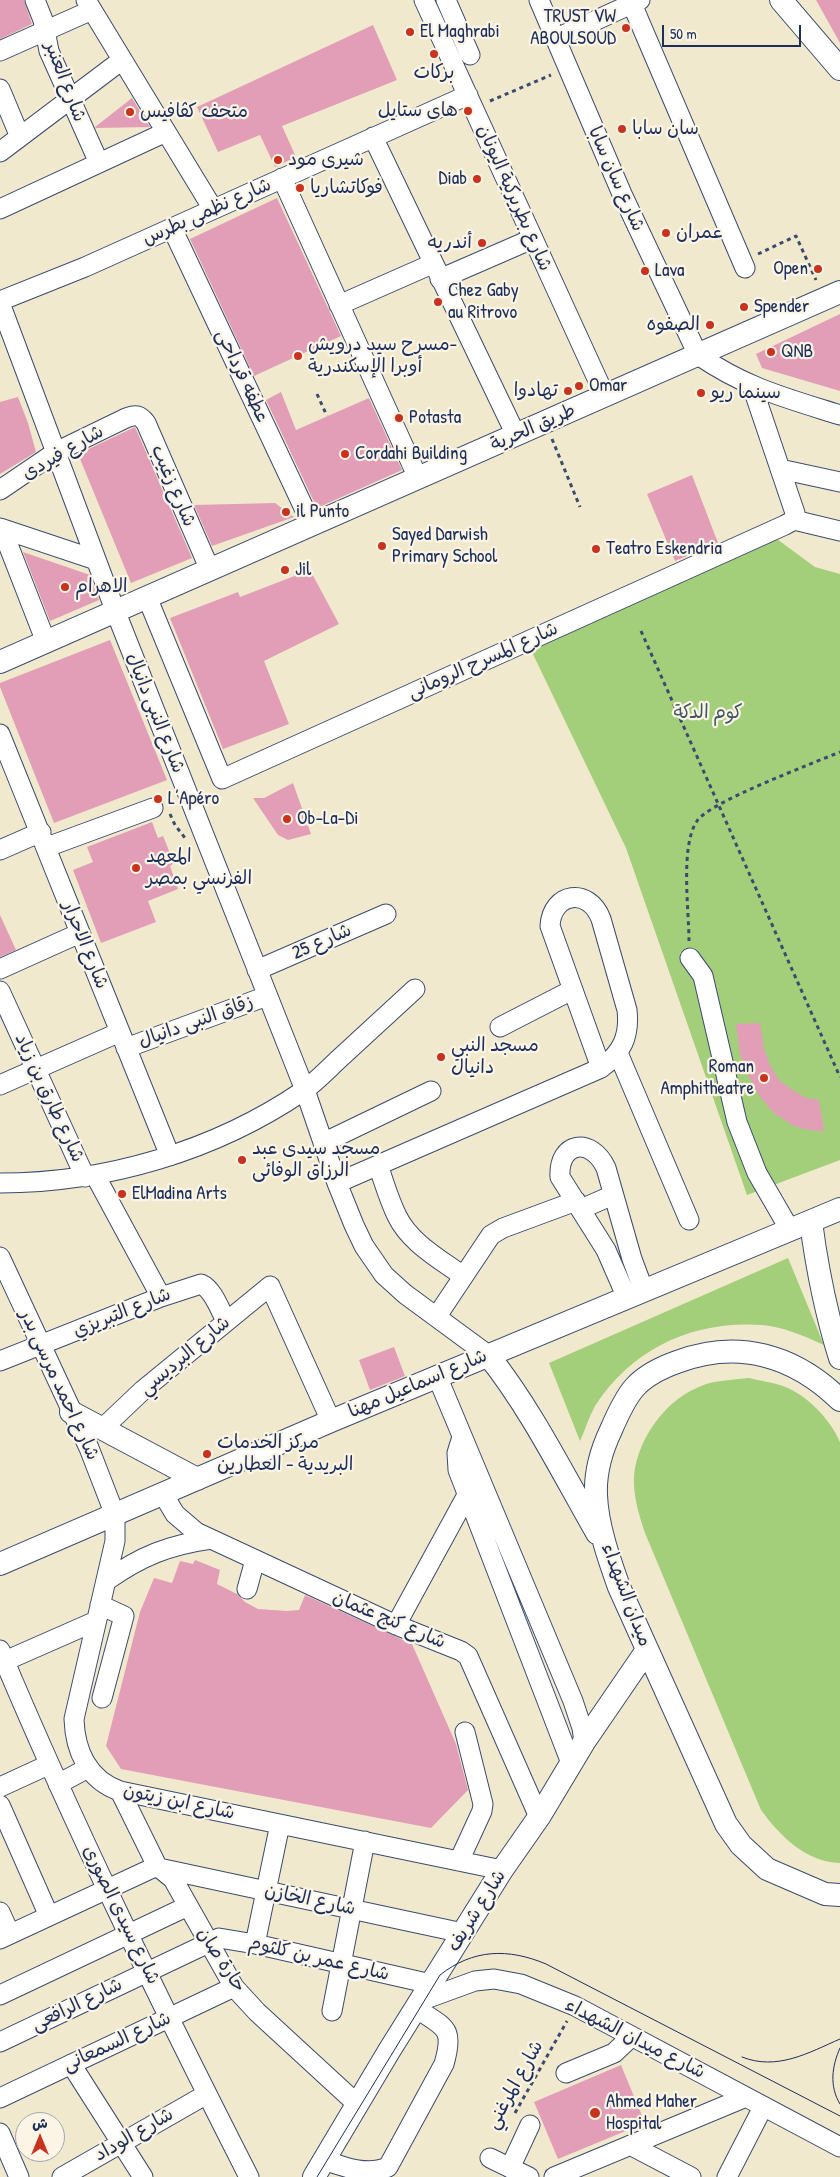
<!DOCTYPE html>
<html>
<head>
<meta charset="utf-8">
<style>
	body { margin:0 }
	#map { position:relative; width:840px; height:2177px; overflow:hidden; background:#f1e9cd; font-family:"Patrick Hand","Playpen Sans Arabic",sans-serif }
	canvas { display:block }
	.north { position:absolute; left:15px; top:2112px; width:50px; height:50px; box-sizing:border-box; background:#fcf5e5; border:1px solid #a2a6af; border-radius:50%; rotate:0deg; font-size:14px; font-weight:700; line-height:20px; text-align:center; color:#1b2f5e }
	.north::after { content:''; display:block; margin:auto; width:18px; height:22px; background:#c8321e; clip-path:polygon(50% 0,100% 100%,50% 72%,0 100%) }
	.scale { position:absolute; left:662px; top:25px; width:139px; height:22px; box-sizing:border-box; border:2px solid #1b2f5e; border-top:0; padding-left:6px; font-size:15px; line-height:18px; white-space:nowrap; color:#1b2f5e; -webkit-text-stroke:4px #fcf5e5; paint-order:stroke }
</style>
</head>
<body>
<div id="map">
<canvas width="840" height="2177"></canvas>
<div class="north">ش</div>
<div class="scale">50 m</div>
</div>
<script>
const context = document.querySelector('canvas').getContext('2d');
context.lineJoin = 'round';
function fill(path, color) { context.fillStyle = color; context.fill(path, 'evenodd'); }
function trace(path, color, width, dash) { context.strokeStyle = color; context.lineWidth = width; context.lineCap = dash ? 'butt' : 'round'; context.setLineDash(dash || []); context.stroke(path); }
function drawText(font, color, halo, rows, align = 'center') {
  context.font = font + ' "Patrick Hand","Playpen Sans Arabic",sans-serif'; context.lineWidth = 4.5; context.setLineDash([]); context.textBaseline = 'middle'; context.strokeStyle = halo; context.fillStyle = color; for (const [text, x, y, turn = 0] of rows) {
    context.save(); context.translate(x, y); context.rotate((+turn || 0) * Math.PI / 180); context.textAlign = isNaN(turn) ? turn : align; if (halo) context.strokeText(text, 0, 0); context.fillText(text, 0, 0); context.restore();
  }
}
const green = new Path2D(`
	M774,537L815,567L840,574V1160L747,1195L626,848L531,650Z
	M788,1258L824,1345C804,1336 784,1327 762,1325C694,1320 632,1348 595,1406C589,1417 585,1430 580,1441L549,1363Z
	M749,1378C760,1381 772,1382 783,1386C807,1395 830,1419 840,1442V1863C806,1862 780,1836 761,1810L645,1533C639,1515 633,1496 634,1476C638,1434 672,1391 714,1382C726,1380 738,1379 749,1378Z`);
const building = new Path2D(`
	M0,0H24L32,24L0,39Z
	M816,0H840V43Z
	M373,25L397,80L282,126L296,157L275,167L260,135L218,152L197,107Z
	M132,98L150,127L96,128L95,127Z
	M277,198L341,336L254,376L190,239Z
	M840,314V391L762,368L756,354Z
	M281,392L296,430L369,398L402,470L317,508L266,400Z
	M18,397L28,423L36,452L0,474V402Z
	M135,427L192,558L131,583L78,454Z
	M692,475L718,543L675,561L647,494Z
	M275,503L294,517L212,546L194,505Z
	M23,552L90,575L99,600L50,621Z
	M310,570L339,624L264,661L289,724L223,749L170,618L238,592L240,597Z
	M110,640L167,780L54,823L0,687V683Z
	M293,783L311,834L288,840L278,835L253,798H264Z
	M152,822L158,838L163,836L174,863L170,866L178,889L148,901L156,922L101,943L73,870L93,862L87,847Z
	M0,915L16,950L0,957Z
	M760,1023L764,1049L770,1065L779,1080L791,1089L806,1098L819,1100L824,1131L808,1130L792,1125L774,1113L760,1097L748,1075L740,1054L736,1024Z
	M394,1347L405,1376L370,1390L359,1360Z
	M195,1560L220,1570L217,1584L237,1594L245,1602L258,1609L287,1611L299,1610L305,1595L412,1644L456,1744L468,1790L431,1828L121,1769L106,1746L140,1612L154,1578L172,1583L180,1561L193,1564Z
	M621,2065L645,2123L558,2159L534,2102Z`);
const path = new Path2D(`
	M490,101L551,75
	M758,254L796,236L816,280
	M317,394L327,416
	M552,439L580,507
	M641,631L840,1077
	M170,814L175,825L185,838
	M689,941C689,910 680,846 697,821C709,802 814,763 840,752
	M515,2113L567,2021`);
const minor = new Path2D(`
	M35,0L43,20L49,51L99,163
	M86,0L213,209
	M424,0L605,396
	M446,0L470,55
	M539,0L622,194L698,355C746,388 786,398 840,415
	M632,4L745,268
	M555,39L640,0
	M0,51L92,10
	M0,89L20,137
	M373,137L516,435
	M0,152L122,60
	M282,178L418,478
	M0,209L166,132
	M172,228L312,525
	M440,279L532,239
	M0,301L85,267L468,95
	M0,303L115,610L305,1090L337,1183L354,1225L364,1246L384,1275L405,1294L488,1355
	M339,305L432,264
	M780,469L840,482
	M0,490L56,452L126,418C136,414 140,415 146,423L210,570
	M794,520L840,531
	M0,528L96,560
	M2,529L46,642
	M147,597L222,779L785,525L794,520L795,513L752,386
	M0,734L170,1156
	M47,847L153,808
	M0,850L41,832
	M690,958L703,976L737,1122L757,1173L790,1230
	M0,969L80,933
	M257,970L386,914
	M0,991L85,1177
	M500,1027L572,990
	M126,1048L267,996
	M618,1053L689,1220
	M0,1085L120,1032
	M323,1143L431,1091
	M378,1165C384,1182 389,1200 397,1216C410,1243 440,1259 463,1276
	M95,1175L161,1297
	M0,1183C106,1183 215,1151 303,1091C316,1082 328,1069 340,1058C365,1035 390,1012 415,989
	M337,1183L601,1068C622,1053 630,1036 627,1010L601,919C589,887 552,892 550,926L601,1068
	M581,1209L613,1195
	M0,1257L89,1448L115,1515V1541L74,1719C75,1751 88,1780 120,1791L502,1870
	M627,1298L606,1250L560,1177C558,1142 591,1136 606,1168L632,1259L644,1291
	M437,1316L491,1235L503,1228L576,1201
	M0,1361L161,1297L201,1284C213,1289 220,1310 226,1321
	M437,1376L573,1701L582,1728L584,1742
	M103,1428L143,1390L270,1286L331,1421
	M462,1437L457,1453L458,1470L571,1763
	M163,1494L175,1514L196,1532L396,1625L461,1651L468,1656L539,1817
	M106,1581C141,1556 169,1545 211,1539
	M247,1589L255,1560
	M100,1605L124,1616L102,1698
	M396,1625L467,1495
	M0,1650C75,1829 161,2004 249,2177
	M5,1661L96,1621
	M58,1784L88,1768
	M0,1787L48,1765
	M120,1791L157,1866L173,1879L234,1987L257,2012L357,2104
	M0,1805L49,1916
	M459,1861L482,1811L483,1804L465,1732
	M159,1868L463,1933
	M0,1912L10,1934
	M0,1939L157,1866
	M255,1944L280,1824
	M0,1995L188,1906
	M420,2001L475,1981L494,1979L521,1984L575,2006L840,2147
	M332,2011L365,1841
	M0,2042L219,1938L255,1944L431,1984
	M71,2064L143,2177
	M566,2073L614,2053L632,2036
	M0,2098L234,1987
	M0,2133L19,2177
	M630,2145L691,2177
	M490,2158L529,2177
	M324,2160C344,2167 367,2176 388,2167L444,2064C455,2026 444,2028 416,2008
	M510,2168L530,2125
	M62,2177L207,2094
	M554,2177L746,2097
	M727,2177L763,2107`);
const major = new Path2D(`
	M781,0L840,69
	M0,662L840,292
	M811,1222C817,1268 826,1313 840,1358
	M488,1355C531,1409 562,1472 597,1533
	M840,1400C794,1355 738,1339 677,1362C663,1367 645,1376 635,1387C625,1398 617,1416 611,1430C602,1449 595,1473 596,1495C597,1525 609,1559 619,1587L726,1824L741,1845L767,1869L825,1894L840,1895
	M71,1412L197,1479
	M0,1564L331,1421L840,1209
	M314,2177L389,2051L502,1870L539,1817L584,1742L647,1650`);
const tram = new Path2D(`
	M840,2048C832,2066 829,2086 840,2104
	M742,2057C777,2071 808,2053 840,2039
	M317,2177L440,1975C473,1949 508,1948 546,1964L840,2116`);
const markers = [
	[626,28,5,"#c8321e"],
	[410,32,5,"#c8321e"],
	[434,54,5,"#c8321e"],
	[468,111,5,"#c8321e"],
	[130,112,5,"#c8321e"],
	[622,129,5,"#c8321e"],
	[278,160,5,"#c8321e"],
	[477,179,5,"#c8321e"],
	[300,188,5,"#c8321e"],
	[666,233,5,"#c8321e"],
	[482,243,5,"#c8321e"],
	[818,269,5,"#c8321e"],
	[645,271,5,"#c8321e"],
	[438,302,5,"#c8321e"],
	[744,307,5,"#c8321e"],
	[710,325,5,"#c8321e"],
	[771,352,5,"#c8321e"],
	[298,356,5,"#c8321e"],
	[579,386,5,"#c8321e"],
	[568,391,5,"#c8321e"],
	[701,393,5,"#c8321e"],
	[399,418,5,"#c8321e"],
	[345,454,5,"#c8321e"],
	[286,512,5,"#c8321e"],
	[382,546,5,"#c8321e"],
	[596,549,5,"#c8321e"],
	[285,570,5,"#c8321e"],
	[65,587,5,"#c8321e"],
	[158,799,5,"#c8321e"],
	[287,819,5,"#c8321e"],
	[136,868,5,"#c8321e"],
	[441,1057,5,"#c8321e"],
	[764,1078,5,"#c8321e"],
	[242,1160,5,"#c8321e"],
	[122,1194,5,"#c8321e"],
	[207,1454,5,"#c8321e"],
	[595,2113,6,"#c8321e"]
];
const poiNames = [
	["TRUST VW",616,17,"right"],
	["ABOULSOUD",616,39,"right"],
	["El Maghrabi",420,32],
	["بركات",434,73,"center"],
	["هاى ستايل",458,111,"right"],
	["متحف كڤافيس",140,112],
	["سان سابا",632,129],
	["شيرى مود",288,160],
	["Diab",467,179,"right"],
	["فوكاتشاريا",310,188],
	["عمران",676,233],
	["أندريه",472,243,"right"],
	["Open",808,269,"right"],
	["Lava",655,271],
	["Chez Gaby",448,291],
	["au Ritrovo",448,313],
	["Spender",754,307],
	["الصفوه",700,325,"right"],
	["مسرح سيد درويش-",308,345],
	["أوبرا الإسكندرية",308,367],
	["QNB",781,352],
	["Omar",589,386],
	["تهادوا",558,391,"right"],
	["سينما ريو",711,393],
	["Potasta",409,418],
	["Cordahi Building",355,454],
	["il Punto",296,512],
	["Sayed Darwish",392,535],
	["Primary School",392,557],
	["Teatro Eskendria",606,549],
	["Jil",295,570],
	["الاهرام",75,587],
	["L’Apéro",168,799],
	["Ob-La-Di",297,819],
	["المعهد",146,857],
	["الفرنسي بمصر",146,879],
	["مسجد النبي",451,1046],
	["دانيال",451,1068],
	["Roman",754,1067,"right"],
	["Amphitheatre",754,1089,"right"],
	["مسجد سيدى عبد",252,1149],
	["الرزاق الوفائى",252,1171],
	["ElMadina Arts",132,1194],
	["مركز الخدمات",217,1443],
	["البريدية - العطارين",217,1465],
	["Ahmed Maher",606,2102],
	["Hospital",606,2124]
];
const streetNames = [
	["شارع العنبر",65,82,69],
	["شارع سان سابا",616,179,66],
	["شارع بطريركية اليونان",514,198,66],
	["شارع نظمى بطرس",207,212,-24],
	["عطفه قرداحى",242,376,65],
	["طريق الحرية",533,428,-24],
	["شارع فيردى",63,453,-30],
	["شارع زغيب",173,486,67],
	["شارع المسرح الرومانى",483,661,-24],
	["شارع النبى دانيال",155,713,68],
	["شارع 25",322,942,-24],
	["شارع الاحرار",85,945,68],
	["زقاق النبى دانيال",196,1022,-20],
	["شارع طارق بن زياد",49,1098,65],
	["شارع التبريزي",122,1313,-22],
	["شارع البرديسي",185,1356,-40],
	["شارع اسماعيل مهنا",418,1384,-23],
	["شارع احمد مرسى بدر",59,1385,65],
	["ميدان الشهداء",626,1595,69],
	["شارع كنج عثمان",389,1620,23],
	["شارع ابن زيتون",179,1802,12],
	["شارع الخازن",310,1900,12],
	["شارع شريف",477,1911,-58],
	["شارع سيدى الصورى",121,1915,64],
	["شارع عمر بن كلثوم",319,1959,13],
	["حارة صان",221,1960,57],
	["شارع الرافعى",77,2005,-26],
	["شارع ميدان الشهداء",635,2039,27],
	["شارع السمعانى",117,2042,-25],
	["شارع المرغني",515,2085,-61],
	["شارع الوداد",134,2135,-30]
];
const parkNames = [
	["كوم الدكة",708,713]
];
fill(green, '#a3ce7a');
fill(building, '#e29eb7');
trace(minor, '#3b4b6f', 21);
trace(major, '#3b4b6f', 24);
trace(path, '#3b4b6f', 3, [4, 4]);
trace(minor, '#fff', 19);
trace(major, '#fff', 22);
trace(tram, '#1b2f5e', 1);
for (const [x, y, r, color] of markers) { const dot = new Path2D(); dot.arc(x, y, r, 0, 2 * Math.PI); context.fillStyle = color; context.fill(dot); trace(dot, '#fcf5e5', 2); }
drawText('19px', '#1b2f5e', '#fcf5e5', poiNames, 'left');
drawText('19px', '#1b2f5e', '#fcf5e5', streetNames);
drawText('19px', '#3d5765', '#fcf5e5', parkNames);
</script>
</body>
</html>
